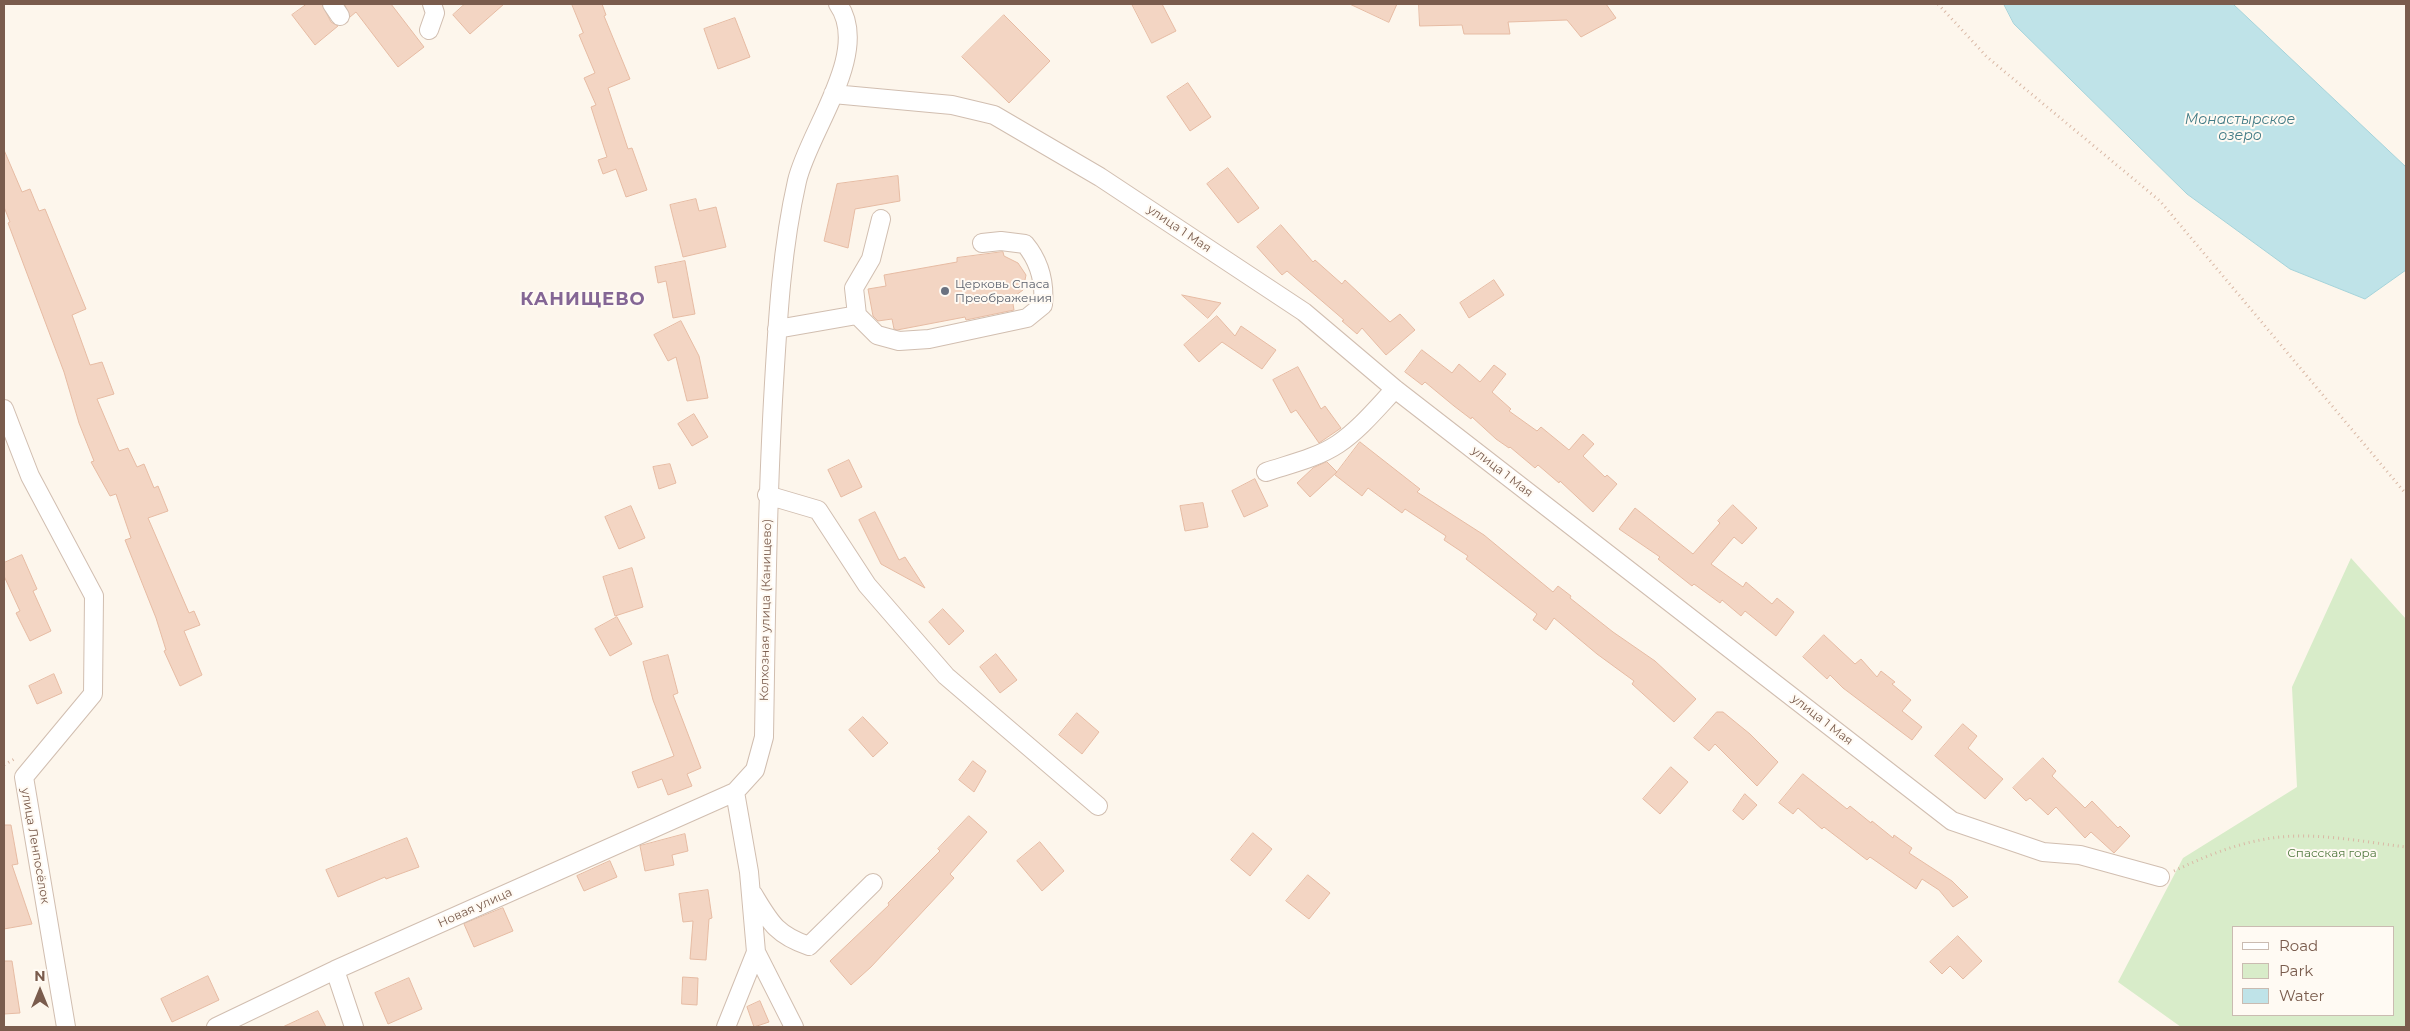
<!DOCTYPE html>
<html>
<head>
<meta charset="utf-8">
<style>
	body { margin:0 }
	#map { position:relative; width:2410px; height:1031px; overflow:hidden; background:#fdf6ec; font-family:Montserrat,sans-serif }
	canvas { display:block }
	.frame { position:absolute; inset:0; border:5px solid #7a5c4d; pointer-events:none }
	.legend { position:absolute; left:2232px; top:926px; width:162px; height:90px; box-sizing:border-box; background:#fffaf3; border:1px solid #cabbb1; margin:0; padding:6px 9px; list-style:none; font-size:15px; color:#7a5c4d }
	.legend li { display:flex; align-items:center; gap:10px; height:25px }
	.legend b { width:25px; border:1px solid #cabbb1 }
	.north { position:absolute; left:15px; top:966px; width:50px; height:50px; -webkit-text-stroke:4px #fffaf3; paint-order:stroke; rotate:0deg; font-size:14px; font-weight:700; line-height:20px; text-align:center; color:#7a5c4d }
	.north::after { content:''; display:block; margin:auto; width:18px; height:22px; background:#7a5c4d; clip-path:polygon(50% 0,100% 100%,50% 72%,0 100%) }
</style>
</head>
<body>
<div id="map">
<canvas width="2410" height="1031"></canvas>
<div class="frame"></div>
<ul class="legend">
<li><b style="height:6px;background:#fff"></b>Road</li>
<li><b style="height:14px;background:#d8ecc9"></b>Park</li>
<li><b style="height:14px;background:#bfe3e8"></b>Water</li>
</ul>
<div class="north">N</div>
</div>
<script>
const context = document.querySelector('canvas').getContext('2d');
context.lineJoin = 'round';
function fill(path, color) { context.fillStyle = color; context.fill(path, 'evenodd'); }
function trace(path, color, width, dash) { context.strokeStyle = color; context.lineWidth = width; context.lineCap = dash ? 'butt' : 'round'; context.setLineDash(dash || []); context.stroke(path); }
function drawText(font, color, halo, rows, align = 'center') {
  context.font = font + ' Montserrat,sans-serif'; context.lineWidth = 4; context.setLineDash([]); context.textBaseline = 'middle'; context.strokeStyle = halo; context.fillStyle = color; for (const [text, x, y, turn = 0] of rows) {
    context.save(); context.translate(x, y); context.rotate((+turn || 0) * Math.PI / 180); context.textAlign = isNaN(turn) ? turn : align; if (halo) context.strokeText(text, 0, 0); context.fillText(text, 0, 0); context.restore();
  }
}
const green = new Path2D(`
	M2351,558L2406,619V1027H2181L2118,982L2183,858L2297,787L2292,687ZM2234,927H2394V1015H2234Z`);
const water = new Path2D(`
	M2004,4H2233L2406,167V270L2365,299L2290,269L2187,194L2014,24Z`);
const building = new Path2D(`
	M307,4H322L331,22L338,26L315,45L292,15Z
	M345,4H391L424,47L398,67L356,12L350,17Z
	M465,4H504L470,34L453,15Z
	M572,4H602L606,15L604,16L630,79L608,88L628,149L632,148L647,190L626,197L616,169L603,174L598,160L607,157L591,107L596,105L584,78L595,73L579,35L583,33Z
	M1132,4H1162L1176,31L1152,43Z
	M1350,4H1397L1389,22Z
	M1419,4H1606L1616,18L1581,37L1567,20L1508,22L1510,34H1464L1462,25L1420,26Z
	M1004,15L1050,61L1009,103L962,57Z
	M735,18L750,57L718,69L704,29Z
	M1188,83L1211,117L1190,131L1167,97Z
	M4,150L22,192L30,189L39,211L45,209L86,309L72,315L90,365L102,362L114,394L97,399L119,451L128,448L137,467L144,464L154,488L158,486L168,511L148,518L189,613L194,611L200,625L184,631L202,675L180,686L164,651L166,650L156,618L125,540L131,538L116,494L110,496L91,462L94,461L79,423L64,372L8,223L10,222L4,207Z
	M1228,168L1259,208L1238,223L1207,184Z
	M898,176L900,201L855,209L848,248L824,241L837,184Z
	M696,199L699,211L716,207L726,247L683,257L670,205Z
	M1281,225L1313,262L1315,260L1342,284L1345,280L1390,322L1400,314L1415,330L1386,355L1362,328L1357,334L1342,321L1344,320L1287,271L1282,275L1257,247Z
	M1003,252L1004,256L1018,263L1026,275L1023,290L1012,298L1014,310L966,320L965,317L897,330L894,329L892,319L878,321L873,316L868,289L886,286L884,275L957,262V258Z
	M685,261L695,314L673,318L666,281L658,283L655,267Z
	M1494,280L1504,295L1469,318L1460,303Z
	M1182,295L1221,303L1208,318Z
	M1217,316L1235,336L1241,326L1276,350L1262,369L1222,342L1199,362L1184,345Z
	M681,321L699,356L708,398L687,401L676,357L668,361L654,335Z
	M1422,350L1452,373L1459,364L1480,382L1494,365L1506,374L1492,392L1511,409L1509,411L1537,431L1541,427L1569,450L1583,434L1594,444L1583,456L1605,477L1607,475L1617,484L1593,512L1560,481L1559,483L1538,465L1535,468L1510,447L1509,448L1496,439L1472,417L1471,419L1454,406L1425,382L1422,385L1405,372Z
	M1298,367L1321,409L1325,406L1341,428L1319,443L1296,410L1291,413L1273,380Z
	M694,414L708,437L692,446L678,424Z
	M1360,442L1420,489L1417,492L1484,535L1553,592L1558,586L1571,596L1570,598L1613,632L1655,661L1696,699L1674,722L1632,684L1634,681L1597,654L1554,618L1546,630L1533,620L1537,614L1466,559L1468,556L1444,540L1446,536L1405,509L1402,513L1368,488L1362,496L1335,475Z
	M849,460L862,487L841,497L828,470Z
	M1327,462L1337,472L1310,497L1297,483L1313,468Z
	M670,464L676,483L659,489L653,467Z
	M1255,479L1268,506L1244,517L1232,491Z
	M1203,503L1208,527L1185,531L1180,506Z
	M1733,505L1757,528L1742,544L1734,537L1711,564L1743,587L1746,582L1772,604L1777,598L1794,612L1776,636L1745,611L1741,616L1722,600L1720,603L1694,584L1692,586L1658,559L1660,557L1619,529L1635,508L1693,554L1720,523L1718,521Z
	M631,506L645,538L619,549L605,517Z
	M875,512L899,560L905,557L925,588L881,564L859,520Z
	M22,555L37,589L33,591L51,631L30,641L16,613L20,611L4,576V563Z
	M632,568L643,607L615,616L603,577Z
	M943,609L964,631L949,645L929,622Z
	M617,617L632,644L610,656L595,629Z
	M1824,635L1855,664L1861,659L1877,677L1881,671L1895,682L1892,684L1911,700L1902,711L1922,727L1912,740L1843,688L1830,675L1827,679L1803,657Z
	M996,654L1017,680L1000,693L980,667Z
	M668,655L678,693L673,695L701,768L687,774L692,786L668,795L662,779L638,788L632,772L674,756L653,700L643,662Z
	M54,674L62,693L37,704L29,686Z
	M1717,712H1723L1750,734L1778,762L1757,786L1715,744L1709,751L1694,738Z
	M1077,713L1099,732L1082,754L1059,735Z
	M863,717L888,743L873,757L849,730Z
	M1963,724L1977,736L1968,748L2003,779L1985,799L1935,756Z
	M2043,758L2056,771L2052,776L2085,808L2092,801L2118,828L2120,826L2130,836L2114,853L2091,832L2085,838L2056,807L2048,815L2030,798L2026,801L2013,788Z
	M973,761L986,771L974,792L959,780Z
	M1671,767L1688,782L1660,814L1643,799Z
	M1803,774L1847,809L1850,806L1871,823L1872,821L1893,838L1894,835L1912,848L1909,853L1952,881L1968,897L1953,907L1939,890L1922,879L1916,889L1870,857L1867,860L1824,827L1822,829L1798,808L1793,814L1779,803Z
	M1745,794L1757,805L1743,820L1733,811Z
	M969,816L987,832L950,874L954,878L871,967L851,985L830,961L889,905L888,903L940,851L938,849Z
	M4,825H11L18,864L12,865L32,924L4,929Z
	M1253,833L1272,849L1250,876L1231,860Z
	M685,834L688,851L672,855L674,865L645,871L640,846Z
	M407,838L419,867L386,879L385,877L338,897L326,870Z
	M1040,842L1064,871L1042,891L1017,861Z
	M610,861L617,877L584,891L577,876Z
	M1308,875L1330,893L1309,919L1286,901Z
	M708,890L712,918L709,919L706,960L690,959L693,921L683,922L679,894Z
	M503,908L513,931L474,947L464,924Z
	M1958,936L1982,961L1963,979L1950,966L1942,974L1930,962Z
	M4,961H12L20,1013L4,1014Z
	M208,976L219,1000L172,1022L161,999Z
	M683,977L698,978L697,1005L682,1004Z
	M409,978L422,1009L388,1024L375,993Z
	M760,1001L769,1022L754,1027L747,1007Z
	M318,1011L326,1027H283Z`);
const path = new Path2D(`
	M1938,4L1987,57L2160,201L2406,494
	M4,765L16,758
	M2174,871C2208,855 2242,841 2280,837C2321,833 2365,842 2406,847`);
const minor = new Path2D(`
	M332,4L340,16
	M429,30L435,13L432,4
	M833,94L952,105L994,115L1100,177L1304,312L1395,389L1952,821L2043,852L2080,855L2160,877
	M857,315L854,288L871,259L881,219
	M777,329L857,315L877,335L899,341L929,339L1027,318L1043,305C1045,282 1040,262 1025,244L1001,241L982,243
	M4,409L30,476L94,596L93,694L24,777L66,1027
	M1266,472C1290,464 1317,458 1338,444C1360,429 1377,408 1395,389
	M767,495L818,510L867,585L946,676L1098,806
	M753,894C770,922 776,935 809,946L873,883
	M756,952L794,1027
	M335,970L354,1027
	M216,1027L335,970L735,792L755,770L764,737C766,619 767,501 774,383C778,315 782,247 797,181C808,132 872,52 838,4
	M726,1027L756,952L749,872L735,792`);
const markers = [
	[945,291,5,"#6b7280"]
];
const streetNames = [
	["улица 1 Мая",1179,229,34],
	["улица 1 Мая",1502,472,38],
	["Колхозная улица (Канищево)",766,610,-89],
	["улица 1 Мая",1822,720,38],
	["улица Ленпосёлок",35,846,80],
	["Новая улица",475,908,-24]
];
const worshipNames = [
	["Церковь Спаса",955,284],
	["Преображения",955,298]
];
const parkNames = [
	["Спасская гора",2332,853]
];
const waterNames = [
	["Монастырское",2240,120],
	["озеро",2240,136]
];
const districtNames = [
	["КАНИЩЕВО",583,300]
];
fill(green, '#d8ecc9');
fill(water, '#bfe3e8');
trace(water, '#a5d3da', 1);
fill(building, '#f3d5c3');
trace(building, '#e6bba3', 1);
trace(minor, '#d1beb0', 20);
trace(path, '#d9b8a5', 3, [1, 4]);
trace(minor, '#fff', 18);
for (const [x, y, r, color] of markers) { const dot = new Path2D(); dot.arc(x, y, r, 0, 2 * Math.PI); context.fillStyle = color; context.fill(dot); trace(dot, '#fffaf3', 2); }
drawText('12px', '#7a5c4d', '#fffaf3', streetNames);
drawText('12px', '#5b616d', '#fffaf3', worshipNames, 'left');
drawText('12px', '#537a41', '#fffaf3', parkNames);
drawText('italic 14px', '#437c86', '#fffaf3', waterNames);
context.letterSpacing = '1px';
drawText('bold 18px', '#846695', '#fffaf3', districtNames);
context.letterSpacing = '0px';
</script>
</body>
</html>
